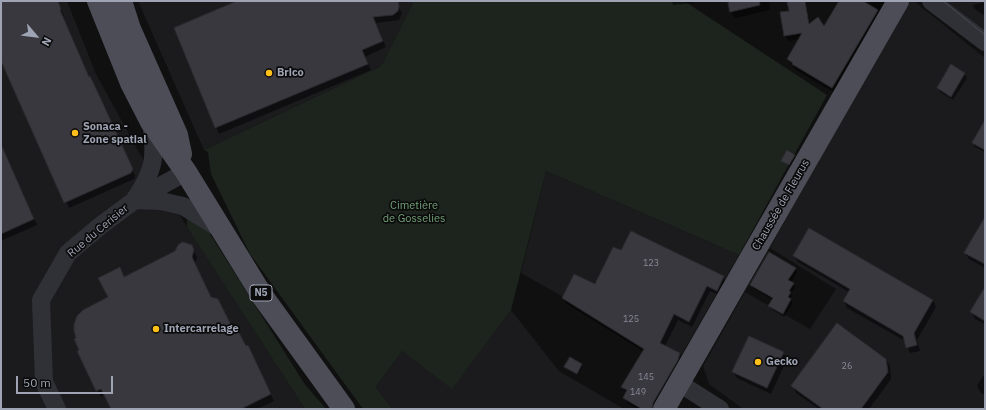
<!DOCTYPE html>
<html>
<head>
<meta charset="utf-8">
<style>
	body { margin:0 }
	#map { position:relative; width:986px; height:410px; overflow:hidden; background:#101011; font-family:"IBM Plex Sans",sans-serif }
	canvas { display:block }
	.frame { position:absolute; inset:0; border:2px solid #9fa4b4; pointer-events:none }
	.north { position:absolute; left:16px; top:16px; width:40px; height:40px; -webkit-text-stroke:3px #0b0b0c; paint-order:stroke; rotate:118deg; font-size:11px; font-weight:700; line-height:16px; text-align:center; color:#9fa4b4 }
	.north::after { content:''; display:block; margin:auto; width:14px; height:18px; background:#9fa4b4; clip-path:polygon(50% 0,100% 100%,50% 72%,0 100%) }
	.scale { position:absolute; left:16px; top:376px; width:97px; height:18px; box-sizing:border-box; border:2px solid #9fa4b4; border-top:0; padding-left:5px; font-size:12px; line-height:14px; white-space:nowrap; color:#9fa4b4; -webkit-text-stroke:3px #0b0b0c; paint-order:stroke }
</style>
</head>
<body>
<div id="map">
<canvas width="986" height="410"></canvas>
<div class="frame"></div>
<div class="north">N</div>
<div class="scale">50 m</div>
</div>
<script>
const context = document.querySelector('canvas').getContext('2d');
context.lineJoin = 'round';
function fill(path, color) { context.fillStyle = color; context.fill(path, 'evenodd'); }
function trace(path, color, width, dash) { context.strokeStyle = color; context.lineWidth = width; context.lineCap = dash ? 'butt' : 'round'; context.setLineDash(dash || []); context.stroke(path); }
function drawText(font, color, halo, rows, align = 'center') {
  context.font = font + ' "IBM Plex Sans",sans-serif'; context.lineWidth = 3.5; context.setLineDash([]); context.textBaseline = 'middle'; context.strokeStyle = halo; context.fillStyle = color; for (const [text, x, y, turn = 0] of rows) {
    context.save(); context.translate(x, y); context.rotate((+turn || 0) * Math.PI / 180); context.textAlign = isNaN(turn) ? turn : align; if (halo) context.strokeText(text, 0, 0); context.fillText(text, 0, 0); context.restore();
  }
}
const built = new Path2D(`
	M1,1H67L96,74L140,154L305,409H1Z
	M138,1H414L381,66L204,150Z
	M907,1H914L985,58V409H743L709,384L703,366L745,292L810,329L836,289L770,248Z
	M942,1H985V36Z
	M546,171L739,255L675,366L565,298L521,273Z
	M511,310L559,371L624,409H392L376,387L402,351L452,388Z`);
const green = new Path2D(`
	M414,1H684L827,95L739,255L546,171L511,310L452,389L402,351L376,387L392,409H363L250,254L211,174L208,152L204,150L381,66Z
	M187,215H198L304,383L326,409H305L187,227Z`);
const shadow = new Path2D(`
	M1,1H57L64,16L62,17L89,78L104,105L135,176L134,179L69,208L1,59Z
	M240,1H395L402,13L399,20L376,23L386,47L365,57L371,70L219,134L175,28Z
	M672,1H691L694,3L673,5Z
	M729,1H769L770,10L735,18L731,12Z
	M788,1H806L810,24L824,28L840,1H889L835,93L796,70L788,59L800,39L788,41L785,35L790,12Z
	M985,2V16L975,9L973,5Z
	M964,74L967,78L953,100L940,92L938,88Z
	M985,122V152L975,147L973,143Z
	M1,145L37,225L1,241Z
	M794,156L795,158L790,166L782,161Z
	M985,219V268L969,259L965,253Z
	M191,246L197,257L195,264L212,298L246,347L251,352L274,401L257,409H112L105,394L101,397L78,351L80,350L109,298L124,278Z
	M794,256L933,300L936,307L917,340L920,351L910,353L905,341L847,308L844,301L849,292L798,262Z
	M795,268L797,272L791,283L795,287L791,294L792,296L790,299L793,303L784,317L771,309L770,306L773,300L753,288L751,285Z
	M723,277L726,283L720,296L710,291L692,327L678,320L665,346L680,353L683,359L656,409H637L628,404L625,398L627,393L622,387L643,351L567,304L563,298L596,286Z
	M985,289V324L975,319L972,312Z
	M783,353L787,359L771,394L737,378L733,372Z
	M886,360L890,366L891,379L869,409H819L796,393L793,386Z
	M581,365L582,367L578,375L565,367Z
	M985,373V395L981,393L977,386Z`);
const building = new Path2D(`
	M1,1H58L61,10H60L89,77L90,76L100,97L133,169L131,173L64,203L1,61Z
	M237,1H398L399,6L398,11L393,15L373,17L383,41L362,50L368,64L215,128L174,28Z
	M728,1H759L760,5L730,12Z
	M787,1H805L809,24L818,17L824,26L839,1H863L878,10L832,88L792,64L793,63L787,59L802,33L784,36L780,12L789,11Z
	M951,64L965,73L951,97L937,88Z
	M985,120V150L972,143Z
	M1,144L34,219L1,234Z
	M787,150L795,155L789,165L781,161Z
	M985,217V264L964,253Z
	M809,228L933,300L914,333L917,345L906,348L903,336L843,301L850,289L793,256Z
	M631,231L724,276L717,291L707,286L689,322L674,314L660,343L680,353L678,360L653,403L652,409H642L623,398L627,390L621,387L644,349L562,298L574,274L595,284L613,247L621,250Z
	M183,242L192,245L194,250L192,257L211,297L218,299L231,325L236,327L246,346L248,345L271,394L241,409H111L101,389L96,391L77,351L79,350L74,339L76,338L74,331V324L77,316L83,310L108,297L98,278L120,267L124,277L175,251L178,245Z
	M769,252L796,268L788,280L794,283L789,291L791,292L788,297L791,299L783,314L768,306L773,298L750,285Z
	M985,287V321L970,312Z
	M837,323L886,359L888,372L861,409H823L791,386Z
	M749,336L784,352L767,388L732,372Z
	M570,357L582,364L577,374L564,367Z`);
const minor = new Path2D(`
	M931,1L985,42
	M135,199C155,169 156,157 151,122
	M136,200L161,201L183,206L222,230
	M679,383L720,409
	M57,409L44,382L41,300L68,253L100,226L135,200L186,172`);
const major = new Path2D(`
	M98,1L131,83L151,122L186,172L263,297L344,409
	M121,1L130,29L177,135L181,154
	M664,409L898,1`);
const tram = new Path2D(`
	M943,1L985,35`);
const markers = [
	[269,73,4,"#ffc01a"],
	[75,133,4,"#ffc01a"],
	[156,329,4,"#ffc01a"],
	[758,362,4,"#ffc01a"]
];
const numberNames = [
	["123",651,263],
	["125",631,319],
	["26",847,366],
	["145",646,377],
	["149",638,392]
];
const shields = [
	[261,293,22]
];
const shieldNames = [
	["N5",261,293]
];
const poiNames = [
	["Brico",277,73],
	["Sonaca -",83,127],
	["Zone spatial",83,140],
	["Intercarrelage",164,329],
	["Gecko",766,362]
];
const streetNames = [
	["Chaussée de Fleurus",781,205,-60],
	["Rue du Cerisier",98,231,-40]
];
const parkNames = [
	["Cimetière",414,206],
	["de Gosselies",414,219]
];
fill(built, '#1b1b1e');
fill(green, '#1c241d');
fill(shadow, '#0007');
fill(building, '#39383e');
trace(building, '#2a292d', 1);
trace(minor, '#303137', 18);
trace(major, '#4c4d56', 22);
trace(tram, '#474950', 1);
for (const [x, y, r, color] of markers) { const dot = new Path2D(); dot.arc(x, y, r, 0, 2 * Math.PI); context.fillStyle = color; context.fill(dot); trace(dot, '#0b0b0c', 1.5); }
drawText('9px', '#868996', null, numberNames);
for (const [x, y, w] of shields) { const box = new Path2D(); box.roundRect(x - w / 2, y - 8, w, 16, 3); context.fillStyle = '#0b0b0c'; context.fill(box); trace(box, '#9fa4b4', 1); }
drawText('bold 10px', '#9fa4b4', null, shieldNames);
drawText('bold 11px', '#9fa4b4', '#0b0b0c', poiNames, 'left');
drawText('11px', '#9fa4b4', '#0b0b0c', streetNames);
drawText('11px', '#74a179', '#0b0b0c', parkNames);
</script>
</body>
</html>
